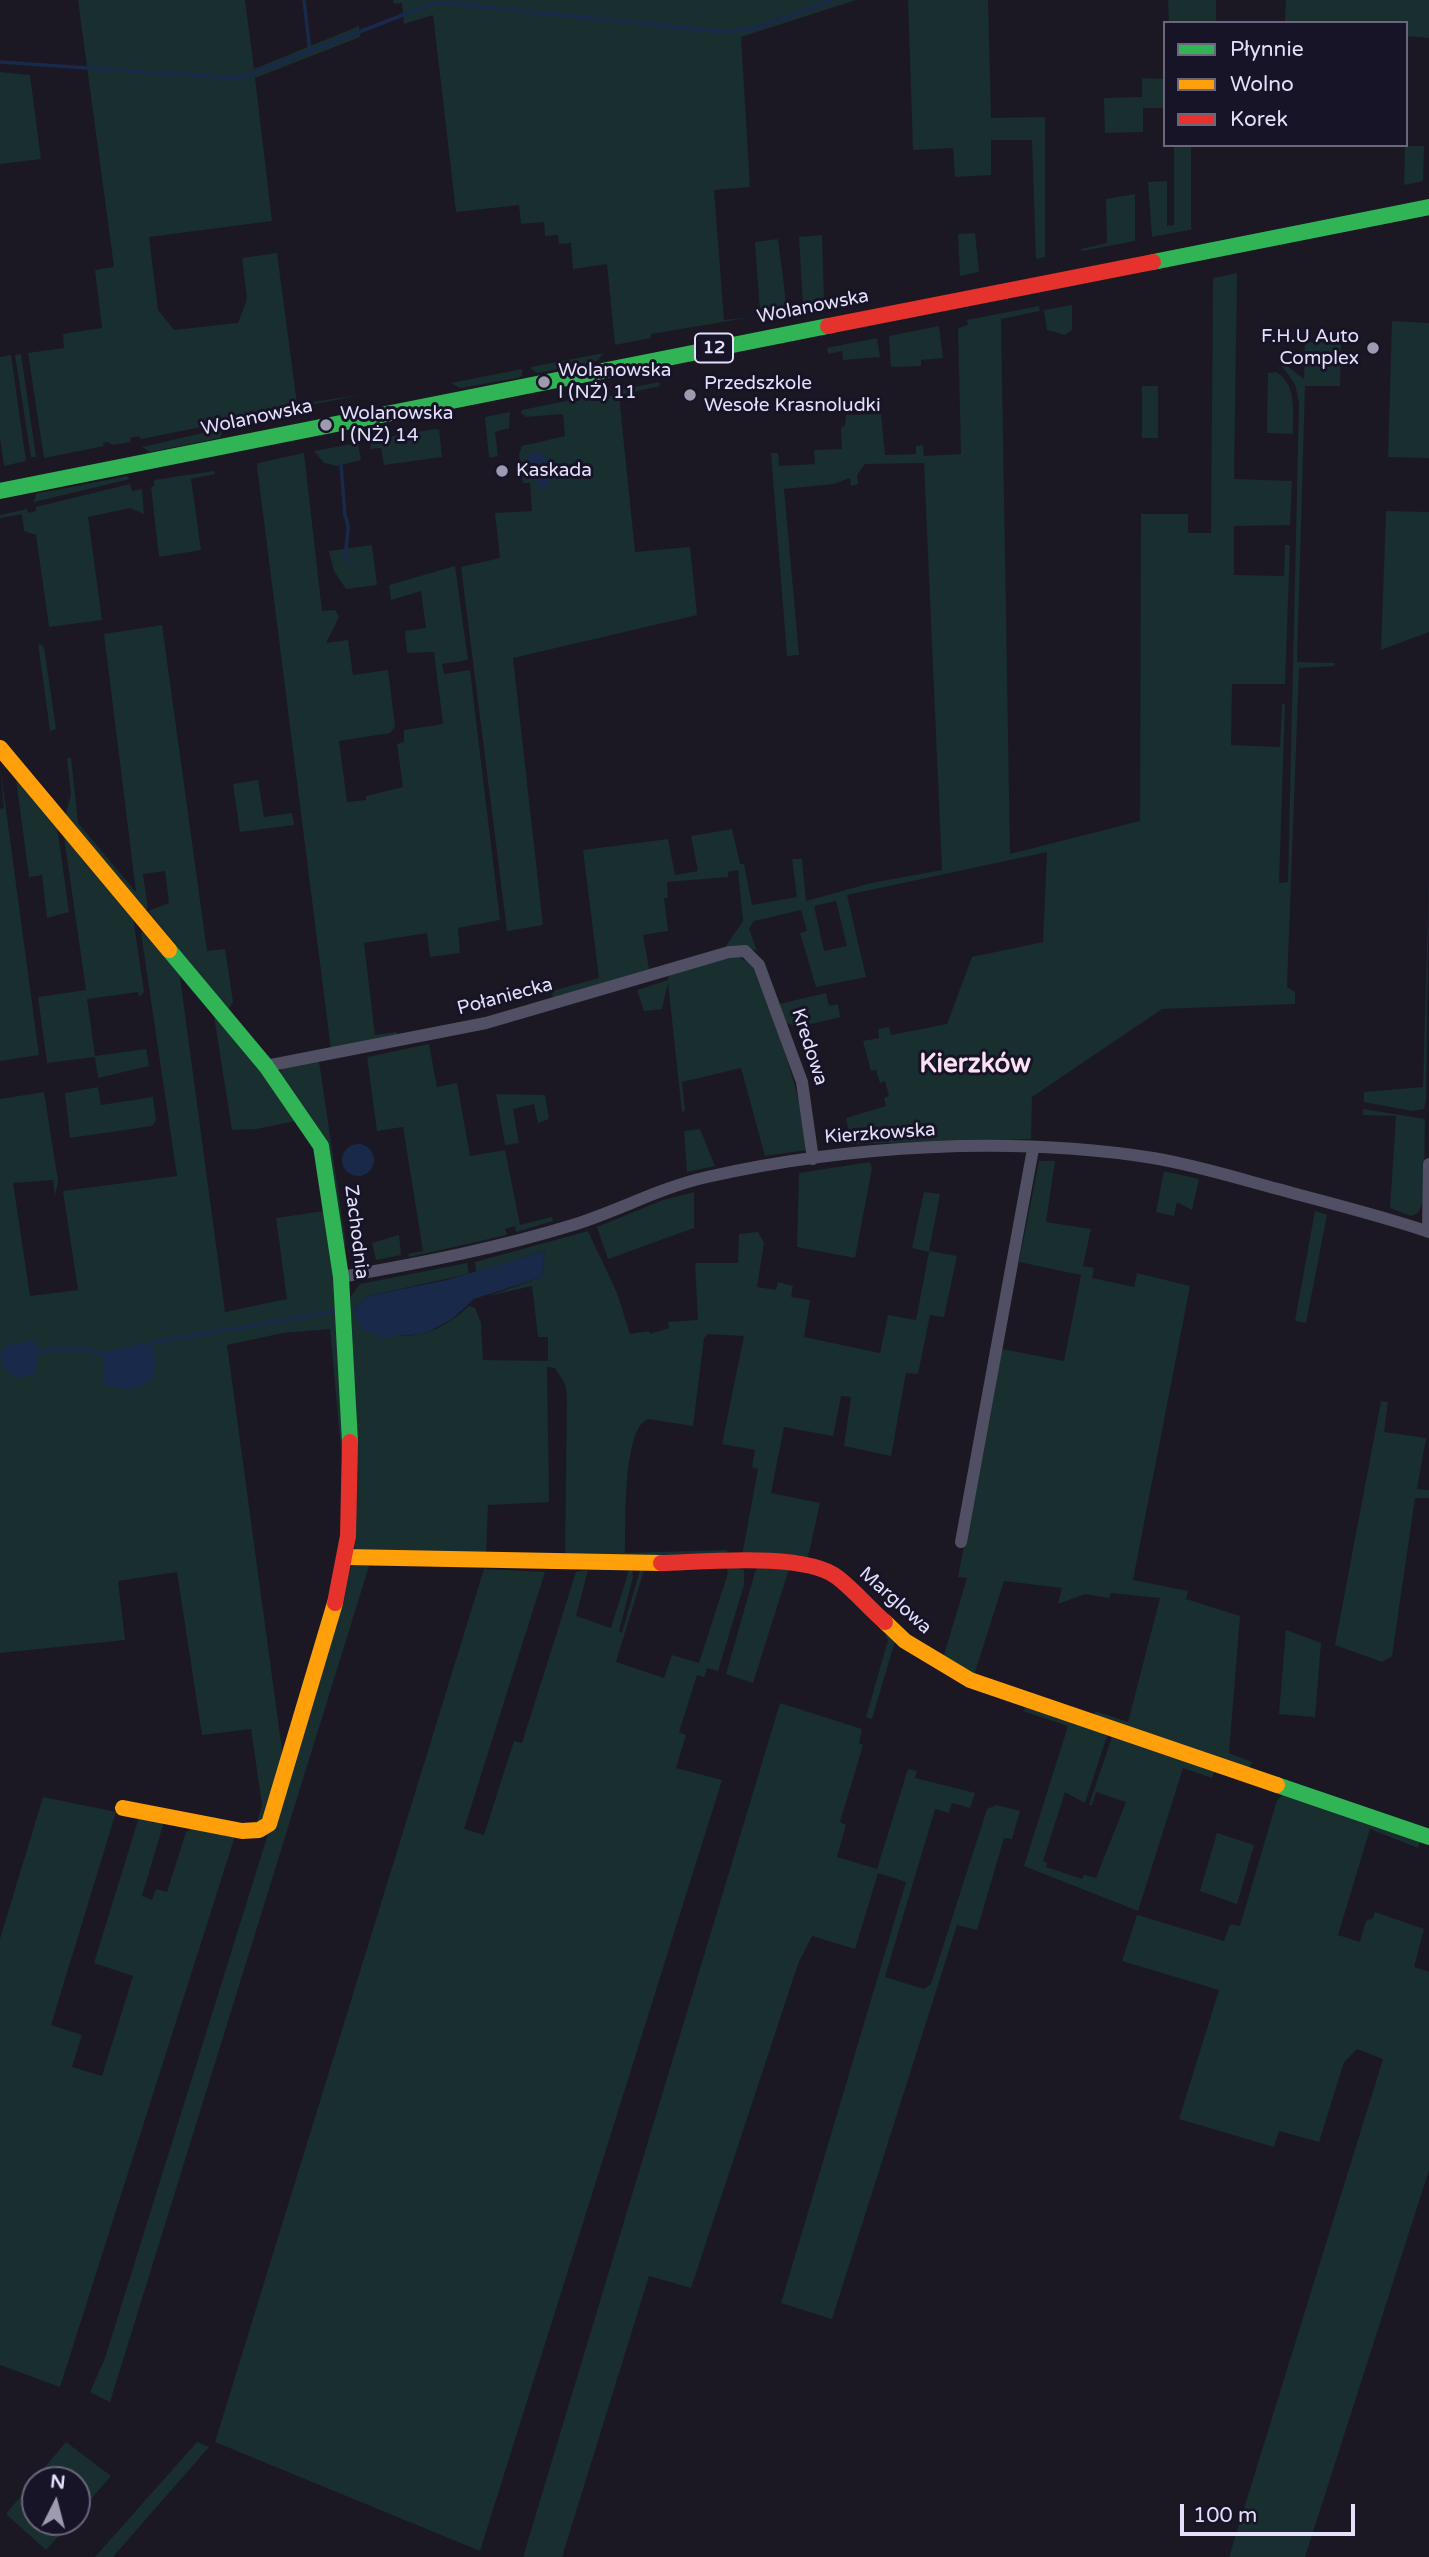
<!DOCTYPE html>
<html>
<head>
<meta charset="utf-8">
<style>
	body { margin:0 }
	#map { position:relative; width:1429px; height:2557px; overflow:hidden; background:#1b1824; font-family:"Varela Round",sans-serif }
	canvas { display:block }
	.legend { position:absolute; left:1163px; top:21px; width:245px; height:126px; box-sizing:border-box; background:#181428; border:2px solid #6a667c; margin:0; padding:9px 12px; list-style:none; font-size:21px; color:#e4e0fb }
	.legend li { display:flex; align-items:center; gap:14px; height:35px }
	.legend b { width:35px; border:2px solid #6a667c }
	.north { position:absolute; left:21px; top:2466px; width:70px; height:70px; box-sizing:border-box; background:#181428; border:2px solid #6a667c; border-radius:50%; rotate:6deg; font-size:19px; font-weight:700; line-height:28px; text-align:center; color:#e4e0fb }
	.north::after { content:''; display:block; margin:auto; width:24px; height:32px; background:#9e9ab0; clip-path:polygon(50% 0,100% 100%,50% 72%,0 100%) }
	.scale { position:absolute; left:1180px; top:2504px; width:175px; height:32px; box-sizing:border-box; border:4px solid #e4e0fb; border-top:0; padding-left:9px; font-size:21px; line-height:24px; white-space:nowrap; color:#e4e0fb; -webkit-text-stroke:5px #181428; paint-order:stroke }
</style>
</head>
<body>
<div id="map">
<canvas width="1429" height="2557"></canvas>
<ul class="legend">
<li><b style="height:9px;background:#30b455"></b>Płynnie</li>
<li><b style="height:9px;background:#ff9f0a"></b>Wolno</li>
<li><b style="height:9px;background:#e5322d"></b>Korek</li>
</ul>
<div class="north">N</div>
<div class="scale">100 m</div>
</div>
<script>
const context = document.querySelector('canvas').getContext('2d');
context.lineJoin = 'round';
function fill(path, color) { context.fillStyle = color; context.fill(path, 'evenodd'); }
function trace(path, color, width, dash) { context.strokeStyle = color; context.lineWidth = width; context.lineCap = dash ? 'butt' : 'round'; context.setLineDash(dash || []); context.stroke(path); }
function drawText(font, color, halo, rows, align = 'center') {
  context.font = font + ' "Varela Round",sans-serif'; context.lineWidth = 6; context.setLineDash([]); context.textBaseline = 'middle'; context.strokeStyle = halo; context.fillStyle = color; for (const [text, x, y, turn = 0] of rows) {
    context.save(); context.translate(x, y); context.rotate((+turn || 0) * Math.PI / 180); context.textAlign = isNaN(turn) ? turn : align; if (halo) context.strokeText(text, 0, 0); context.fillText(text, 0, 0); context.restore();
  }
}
const green = new Path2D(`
	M78,0H245L254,69L359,26L360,37L255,78L272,221L149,237L158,310L174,330L238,323L247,299L242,258L277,253L297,404L361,395L233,420L232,417L222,419V423L141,439L139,436L130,438V442L112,445L108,442L103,443L104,446L44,458L28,353L64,348L63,334L102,328L95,270L114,267Z
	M393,0H856L741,37L750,187L714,190L724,320L752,317L651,334V338L615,345L607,264L573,269L571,243L559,244L558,235L545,236L544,222L521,224L519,205L456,212L433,15L404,24L402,3L394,4Z
	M908,0H988L991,118L1045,117V257L1036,259L1032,140H991V175L955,177L953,148L913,150Z
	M1168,0H1216V23H1169Z
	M1286,0H1429V38L1406,36V23H1285Z
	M0,72L30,75L41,159L0,164Z
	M1142,78L1165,79V108H1143V132L1105,133L1104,98L1142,97Z
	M1174,145H1191V228L1194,229L1152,237L1148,182L1167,181V226L1174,225Z
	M1405,146H1424L1423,181L1404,185Z
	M1135,194V241L1082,251L1081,249L1107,243L1106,199Z
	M975,233L979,272L960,276L958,234Z
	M822,235L824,303L807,307L803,303L799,237Z
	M778,239L787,310L763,315L760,312L755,242Z
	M1237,273L1234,479L1292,481L1290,525L1234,526V575L1284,576L1285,545H1290L1285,684H1232L1231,745L1280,747L1282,704H1285L1279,883L1288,882L1299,403L1295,384L1282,366L1283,363L1304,379L1305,342L1341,343L1340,386H1305L1297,662L1335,663L1334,666L1299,668L1287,987L1295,992V1004L1162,1009L1032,1097L1031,1139L851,1144L846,1118L886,1106L884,1098L889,1096L885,1081L880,1083L876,1070L871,1071L863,1041L879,1038L878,1029L889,1027L891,1035L947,1024L972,957L1043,942L1047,852L847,895L866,977L816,987L800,933L807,931L801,910L754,921L749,929L757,951L741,945L726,946L743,921L738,870L728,872V877L667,882L668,898H664L668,931L643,935L649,969L553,999L552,991L599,978L583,850L668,839L675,875L698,871L691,836L732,829L740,864H744L752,905L797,897L792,859H802L806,901L871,883L942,870L924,463L865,464L857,475L858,484L851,486L850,478L834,484L784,489L799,655L787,656L771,453H778L779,466L815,464L814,450L842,449L841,428L845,425L846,415L881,414L885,455L916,454V446L923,445L924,456L961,454L958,328L968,325L967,320L1039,306L1040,311L1001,319L1010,854L1140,821L1141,514H1188V533H1211L1213,278ZM836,901L847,946L824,951L814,906Z
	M1072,305V330L1065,335L1047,330L1044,310Z
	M1392,321L1429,323V458L1388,457Z
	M939,326L943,358L921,360V366L891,367L889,336Z
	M877,338L880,357L843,360L842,351L828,354L827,348Z
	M604,353L597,361L538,373L532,370L531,367Z
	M21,354L36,457H31L15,355Z
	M11,355L26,461L4,466L0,438V357Z
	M522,369V376L517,378L460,388L451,383Z
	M1276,372C1297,384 1293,412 1293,434L1267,433L1268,373Z
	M659,382L660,386L619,395L635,552L690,547L697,615L513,658L543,925L507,931L461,567L500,558L495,513L532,511L530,483H523L519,455L522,446L565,436L563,414L526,417L521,413L522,410L604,393L605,397L615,395V391Z
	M1142,386H1158V438H1142Z
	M510,412L509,428L495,432L498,456L489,458L485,417Z
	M224,428L220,438L150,452L142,447Z
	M435,429L439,430L442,457L384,465L381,448L370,449L372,440Z
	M358,443L361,460L337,466L324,463L314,451Z
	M304,453L322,611L335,610L339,617L326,643L348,640L353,675L388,670L395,727L390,733L339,741L347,802L366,800V796L403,787L397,744L404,742V730L443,724L434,652L407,653L405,631L426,628L421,591L391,600L389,585L455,566L468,660L442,664L444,674L470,670L500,920L458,928L460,953L430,957L427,933L364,943L375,1035L397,1032V1038L331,1050L257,466L258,463Z
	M214,471L215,474L191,479L201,550L159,557L151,487L154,486V480Z
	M127,476L130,479L34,502L36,494Z
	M130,484L132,491L142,489L144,514L130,508L88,517L102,620L49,627L36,535L24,531L22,514L0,518V515L27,509L28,513L36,511V507Z
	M1386,511L1429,512V632L1381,650Z
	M372,545L377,585L346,589L334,571L329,551Z
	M162,625L207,951L225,949L233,1002L227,1011L148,911L169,903L165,871L143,874L148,909L143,911L65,818L71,794L67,758H71L78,823L136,892L104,634Z
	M38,643L44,647L56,729L50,731Z
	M0,765L39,1055L0,1061V809L4,808Z
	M16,779L57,826L69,912L47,918L42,875L29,877Z
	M258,780L264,817L292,813L294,825L240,832L233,784Z
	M64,837L132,910L144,992L139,997L138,992L87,999L95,1056L146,1049L149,1066L98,1078L95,1057L47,1063L38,997L86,990Z
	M1429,874L1426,1101L1424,1109L1412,1111L1364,1102V1092L1423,1087Z
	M143,930L254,1059L314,1146V1151L296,1121L256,1129L232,1130L214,1016L180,977L225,1312L287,1299L276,1218L324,1211L320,1173L316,1166L322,1171C334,1272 346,1370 343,1471L330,1329L283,1333L227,1345L283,1757C278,1776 274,1824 248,1828C239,1829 229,1826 220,1824L213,1816C225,1826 244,1827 257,1821L262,1805L251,1729L202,1735L177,1572L118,1581L125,1640L0,1653V1099L44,1092L58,1181L55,1196L53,1180L13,1183L30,1296L78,1290L63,1191L177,1176L141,933Z
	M737,956L753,965C776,1027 800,1084 807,1150L765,1156L741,1068L682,1082L685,1111L682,1112L668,983L662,1009L644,1011L637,990L668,980L669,975Z
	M826,993L829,1006L838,1004L840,1017L799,1027L786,1023L779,1004Z
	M429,1044L437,1087L457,1083L470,1156L505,1150L520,1225L552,1217L553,1221L516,1232L515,1226L505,1229L507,1235L409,1257L408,1254L423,1251L403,1127L377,1131L367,1057Z
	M319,1061L346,1245L342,1246L327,1148L280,1073L283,1067Z
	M98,1087L101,1105L153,1097L156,1120L152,1126L70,1138L65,1093Z
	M496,1094L545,1095L549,1119L538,1123L534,1104L513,1109L519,1143L505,1145Z
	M1363,1109L1425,1119L1424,1199L1418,1213L1411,1216L1390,1208L1396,1116L1363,1115Z
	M700,1129L715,1166L687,1172L684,1131Z
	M1039,1161H1055L1046,1222L1091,1229L1083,1266L1094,1268L1092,1278L1134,1287L1137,1273L1190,1286L1133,1580L1188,1591L1186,1599L1240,1616L1229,1753L1252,1762L1248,1771L1094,1718L1095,1711L1128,1722L1160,1598L1111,1593L1109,1598L1085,1594L1058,1604L1062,1588L1004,1581L975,1672L980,1680L943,1658L967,1578L958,1577L1002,1349L1064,1361L1081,1275L1019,1262Z
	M870,1162L872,1168L855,1258L797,1247L799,1173Z
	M1164,1171L1199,1179L1192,1210L1177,1202L1174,1216L1156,1212Z
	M694,1192V1228L608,1259L597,1227L663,1200Z
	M924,1192L940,1194L929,1251L957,1256L944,1317L930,1315L918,1374L906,1373L891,1456L844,1446L851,1397L841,1396L833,1436L784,1427L771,1493L820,1503L808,1557L742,1556L758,1469L752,1467L755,1450L722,1444L744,1336L708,1334L704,1338L693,1426L648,1419C622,1429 626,1526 625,1553L728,1550L723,1557L565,1558L567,1396L565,1384L555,1368L547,1367L549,1502L488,1505L486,1556L355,1551L351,1296L360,1284L467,1263L469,1274L368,1296L356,1306L362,1327C403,1344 436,1337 469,1306L475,1308L481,1323L483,1360L548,1361V1337H538L532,1286L488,1296L542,1277L545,1251L476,1272L475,1262L588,1231L617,1293L630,1334L649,1331L650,1334L669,1328L668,1322L698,1320L695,1263H738L739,1234L758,1232L764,1243L757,1287L776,1290L778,1282L793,1286L791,1297L810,1300L804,1337L880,1353L888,1315L916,1320L929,1252L912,1248Z
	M1315,1211L1327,1215L1306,1323L1295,1321Z
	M399,1235L401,1255L376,1260L372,1243Z
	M1381,1401L1388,1402L1384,1432L1426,1438L1417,1489L1429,1490V1498H1415L1392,1656L1382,1662L1335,1645Z
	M356,1565L369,1566L110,2402L90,2392L105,2358L351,1567Z
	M726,1565L744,1570V1585L718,1671L707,1668L704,1677L697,1675L679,1732L686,1735L676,1768L722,1780L480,2551L215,2442L484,1569L545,1572L464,1829L484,1835L514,1741L522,1743L576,1572L588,1570L576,1616L611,1628L629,1570H632L633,1577L619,1631L622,1633L640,1570H644L616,1662L664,1678L672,1655L699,1663L728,1573Z
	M781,1566L815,1571L842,1586L819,1575L789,1569L753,1683L726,1674L755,1572L758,1567Z
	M1286,1630L1321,1643L1315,1717L1279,1714Z
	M885,1634L895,1641L872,1719L866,1717L888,1640Z
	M780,1703L862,1729L859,1743L863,1745L840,1822L846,1825L837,1857L877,1869L908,1769L917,1771L915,1778L975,1793L970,1808L952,1803L949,1813L935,1809L885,1977L924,1989L931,1984L987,1809L996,1805L1020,1811L1012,1839L1004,1838L977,1930L957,1925L832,2319L781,2303L906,1882L878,1873L855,1949L812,1936L798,1964L691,2288L649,2276L562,2557H523Z
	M1026,1707L1108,1733L1085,1803L1065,1792L1043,1861L1047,1863L1046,1867L1082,1879L1084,1875L1096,1878L1126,1802L1096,1792L1092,1805H1089L1113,1734L1215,1769L1212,1778L1183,1768L1138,1911L1024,1866L1068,1726L1023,1711Z
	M1283,1795L1421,1838L1418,1848L1370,1829L1338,1935L1360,1942L1366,1921L1373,1918L1375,1912L1424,1929L1414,1967L1429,1972V2170L1305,2557H1229L1383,2059L1357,2049L1344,2062L1319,2142L1279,2131L1274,2147L1179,2119L1219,1990L1122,1961L1137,1915L1224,1941L1230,1924L1240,1926L1277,1800Z
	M43,1797L116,1812L51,2025L82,2035L72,2067L102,2076L133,1976L94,1963L139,1817L164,1822L142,1896L152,1900L156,1889L167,1892L186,1832L192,1829L235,1836L60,2387L0,2365V1939Z
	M1217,1833L1254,1845L1237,1904L1200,1891Z
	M66,2442L111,2476L77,2515V2480H35V2522H71L46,2550L6,2514Z
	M197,2442L209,2447L113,2557H95Z`);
const water = new Path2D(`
	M532,451L542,453C550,462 553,481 545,491L540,490L527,461Z
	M342 1160a16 16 0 1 1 32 0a16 16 0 1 1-32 0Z
	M545,1251L542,1277L474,1299L451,1320L424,1334L385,1337L362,1327L356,1306L368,1296L447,1280Z
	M29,1341H34L38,1347L36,1374L17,1378L2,1367L0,1354L5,1346Z
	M152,1343L156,1363L152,1381L130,1390L107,1386L104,1382V1354Z`);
const stream = new Path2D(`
	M304,0L310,52
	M0,62L233,78L246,76L431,4H457L724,32L760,27L832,0
	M341,465L345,516C353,531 342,547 347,563
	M351,1310L356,1311L362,1327L385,1337
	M150,1343L337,1311
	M33,1353L54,1349L89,1350L104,1354L143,1345`);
const street = new Path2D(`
	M266,1066L486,1023L729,952L745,951L759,965L802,1082L813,1159
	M1428,1231L1429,1164
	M341,1277C420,1263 499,1248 576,1224C620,1210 662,1187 707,1177C848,1145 1011,1136 1153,1158C1195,1165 1237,1178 1278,1189C1328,1203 1379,1215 1429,1232
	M961,1542L1033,1149`);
const fast = new Path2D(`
	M1153,262L1429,207
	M0,491L828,326
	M169,950L266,1066L321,1146L341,1277L350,1442
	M1277,1785L1429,1837`);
const slow = new Path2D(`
	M0,748L169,950
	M345,1557L661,1563
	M885,1622L905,1641L970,1680L1277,1785
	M123,1808L242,1831L259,1830L269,1824L335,1603`);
const jam = new Path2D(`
	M828,326L1153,262
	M661,1563C705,1562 803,1552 837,1577C854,1590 869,1608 885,1622
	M335,1603L348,1536L350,1442`);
const markers = [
	[1373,348,7,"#9e9ab0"],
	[544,382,7,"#9e9ab0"],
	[690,395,7,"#9e9ab0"],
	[326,425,7,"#9e9ab0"],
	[502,471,7,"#9e9ab0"]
];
const shields = [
	[714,348,38]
];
const shieldNames = [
	["12",714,348]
];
const streetNames = [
	["Wolanowska",813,307,-11],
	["Wolanowska",257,418,-12],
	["Połaniecka",505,997,-15],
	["Kredowa",809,1047,72],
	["Kierzkowska",880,1134,-4],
	["Zachodnia",356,1232,83],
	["Marglowa",895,1601,42]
];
const poiNames = [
	["F.H.U Auto",1359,337,"right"],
	["Complex",1359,359,"right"],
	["Wolanowska",558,371],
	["I (NŻ) 11",558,393],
	["Przedszkole",704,384],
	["Wesołe Krasnoludki",704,406],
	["Wolanowska",340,414],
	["I (NŻ) 14",340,436],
	["Kaskada",516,471]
];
const districtNames = [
	["Kierzków",975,1065]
];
fill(green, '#182e2f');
fill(water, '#192949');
trace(stream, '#192949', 3.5);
trace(street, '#514f63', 12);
trace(fast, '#30b455', 16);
trace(slow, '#ff9f0a', 16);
trace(jam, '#e5322d', 16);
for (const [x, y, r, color] of markers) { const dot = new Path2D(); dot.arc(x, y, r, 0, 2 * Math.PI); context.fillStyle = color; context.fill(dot); trace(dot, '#181428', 2.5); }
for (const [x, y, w] of shields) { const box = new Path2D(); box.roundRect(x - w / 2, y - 14.5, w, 29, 5); context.fillStyle = '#181428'; context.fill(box); trace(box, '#e4e0fb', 2); }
drawText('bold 18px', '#e4e0fb', null, shieldNames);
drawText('19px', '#e4e0fb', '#181428', streetNames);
drawText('19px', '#e4e0fb', '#181428', poiNames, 'left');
drawText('bold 26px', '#fbe1f1', '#181428', districtNames);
</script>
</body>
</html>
